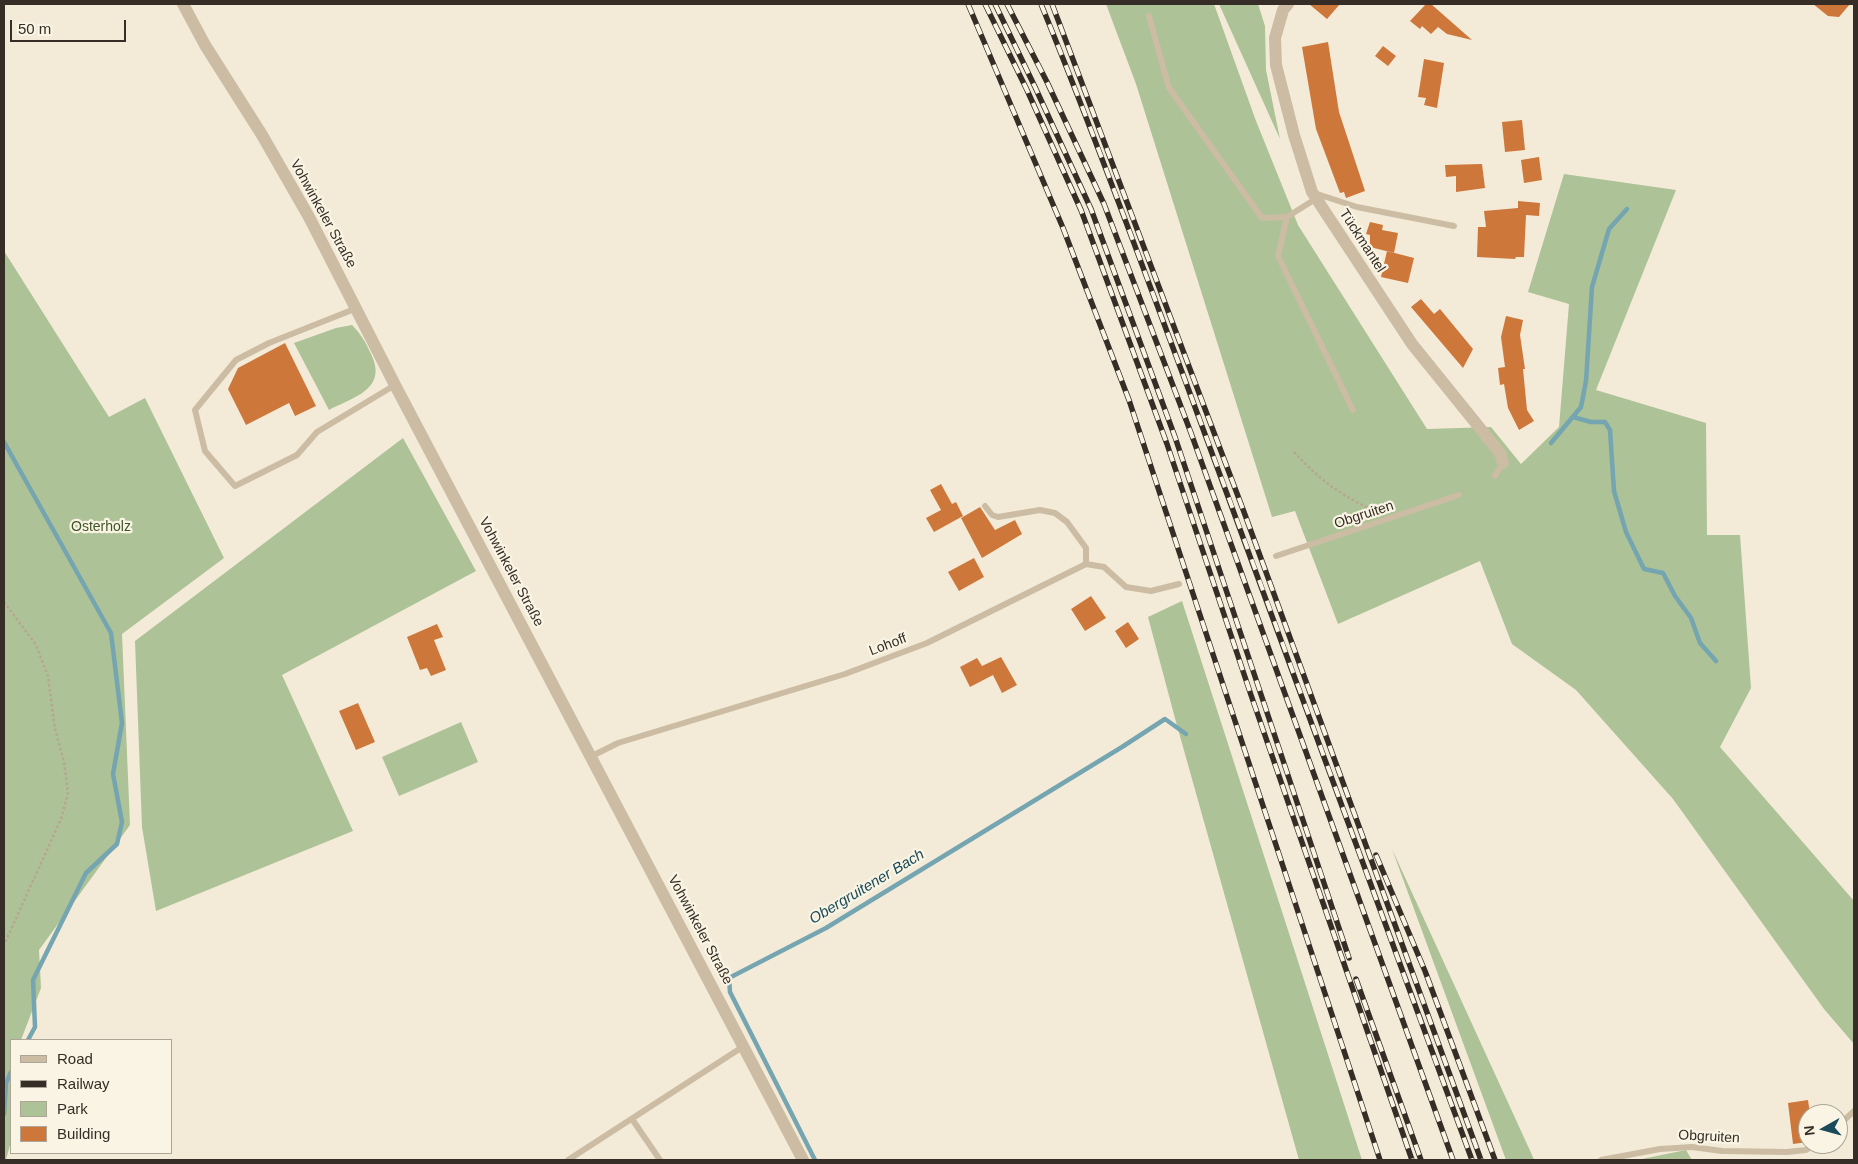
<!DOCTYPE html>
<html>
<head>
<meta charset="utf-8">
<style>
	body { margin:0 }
	#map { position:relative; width:1858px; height:1164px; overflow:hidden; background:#f3ebd8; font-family:Helvetica,sans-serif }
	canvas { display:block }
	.frame { position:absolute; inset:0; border:5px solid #362e26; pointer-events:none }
	.legend { position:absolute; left:10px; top:1039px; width:162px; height:115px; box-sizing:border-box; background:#faf4e4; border:1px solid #aca598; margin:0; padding:6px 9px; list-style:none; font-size:15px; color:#362e26 }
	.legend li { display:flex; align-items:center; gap:10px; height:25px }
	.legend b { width:25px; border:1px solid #aca598 }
	.north { position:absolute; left:1798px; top:1104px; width:50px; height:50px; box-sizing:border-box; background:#faf4e4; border:1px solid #aca598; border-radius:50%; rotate:263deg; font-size:14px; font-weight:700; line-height:20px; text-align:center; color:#362e26 }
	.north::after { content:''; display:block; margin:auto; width:18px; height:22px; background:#194b5a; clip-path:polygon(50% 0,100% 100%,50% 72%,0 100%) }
	.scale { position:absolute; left:10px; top:20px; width:116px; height:22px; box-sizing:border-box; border:2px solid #362e26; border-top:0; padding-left:6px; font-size:15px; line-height:18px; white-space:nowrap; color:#362e26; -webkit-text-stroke:4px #faf4e4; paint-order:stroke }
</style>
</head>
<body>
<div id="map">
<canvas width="1858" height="1164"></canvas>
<div class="frame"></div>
<ul class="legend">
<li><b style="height:6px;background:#cbbca3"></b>Road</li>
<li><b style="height:6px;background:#362e26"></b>Railway</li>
<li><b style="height:14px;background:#adc297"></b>Park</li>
<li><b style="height:14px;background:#cd773b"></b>Building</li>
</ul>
<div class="north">N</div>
<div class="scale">50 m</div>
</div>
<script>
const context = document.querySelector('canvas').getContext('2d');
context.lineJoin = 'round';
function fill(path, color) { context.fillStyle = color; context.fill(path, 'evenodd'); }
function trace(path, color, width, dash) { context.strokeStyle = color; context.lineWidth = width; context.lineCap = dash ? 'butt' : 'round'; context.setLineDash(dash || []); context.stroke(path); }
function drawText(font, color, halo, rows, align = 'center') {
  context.font = font + ' Helvetica,sans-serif'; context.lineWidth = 4.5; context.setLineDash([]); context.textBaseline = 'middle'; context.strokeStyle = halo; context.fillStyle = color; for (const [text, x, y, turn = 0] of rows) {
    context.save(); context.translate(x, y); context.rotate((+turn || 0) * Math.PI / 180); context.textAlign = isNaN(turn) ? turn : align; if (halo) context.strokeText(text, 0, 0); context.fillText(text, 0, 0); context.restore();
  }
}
const green = new Path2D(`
	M1106,4H1214L1256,121L1298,225L1427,429L1491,427L1521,464L1559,427L1569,304L1528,292L1564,174L1676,190L1596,390L1706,423L1707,535H1740L1751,688L1720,747L1854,901V1044L1824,1009L1673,799L1576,690L1512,644L1480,561L1338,624L1295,511L1272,517L1136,84Z
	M1219,4H1258L1265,26L1266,70L1280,139Z
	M4,251L109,417L145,398L224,558L122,634L130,825L39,950L41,988L21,1040H11V1141L6,1160H4Z
	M352,325C361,334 366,343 371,354C388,389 354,397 329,410L294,343L336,328Z
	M403,438L476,571L282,675L353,831L156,911L142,827L135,641Z
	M1182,601L1362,1160H1299L1176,722L1148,617Z
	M461,722L478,762L399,796L382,757Z
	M1392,849L1532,1155L1534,1160H1506Z
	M1686,1150L1692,1160H1637Z`);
const stream = new Path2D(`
	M1573,417L1591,422H1605L1610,430L1614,491L1626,532L1644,569L1663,573L1675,596L1691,618L1700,643L1716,661
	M4,442L111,633L122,723L113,774L122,822L117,844L86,873L33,980L35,1027L28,1040
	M1551,443L1581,407L1586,381L1592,287L1609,229L1627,209
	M4,1114L6,1083L11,1072
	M815,1160L730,992L729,978L826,928L1122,747L1165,719L1186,734`);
const building = new Path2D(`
	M1309,4H1340L1327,19Z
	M1426,4H1431L1472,40L1447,34L1438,27L1431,34L1422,26L1420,29L1410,21Z
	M1813,4H1850L1839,17L1828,16Z
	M1328,42L1339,112L1365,191L1346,198L1344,192L1340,193L1316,129L1302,47Z
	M1383,46L1396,56L1388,66L1375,56Z
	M1424,59L1444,63L1437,108L1424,105L1426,98L1418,97Z
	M1522,120L1525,150L1505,152L1502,122Z
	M1539,157L1542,180L1524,183L1521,160Z
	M1482,164L1485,188L1456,192V176L1446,177L1445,165Z
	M1518,201L1540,203L1539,216L1526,215L1524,257H1516L1515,259L1477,257L1478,227H1486L1484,211L1518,208Z
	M1370,222L1383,225L1382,230L1398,233L1394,253L1370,247V235L1366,234Z
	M1387,251L1414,258L1408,283L1381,277Z
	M1421,299L1434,314L1440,309L1473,349L1463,368L1411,307Z
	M1506,316L1523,320L1520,335L1525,369H1523L1527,410L1534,421L1519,430L1508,408L1504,384L1500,385L1498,368L1505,367L1501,337Z
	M285,343L316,406L295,416L289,403L246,425L228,389L238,368Z
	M941,484L952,504L956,502L963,516L934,532L926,518L941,510L930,490Z
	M980,507L995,530L1015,520L1022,534L982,558L961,518Z
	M974,558L984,577L959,591L948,572Z
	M1091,596L1106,618L1085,631L1071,609Z
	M1128,622L1139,639L1126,648L1115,631Z
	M437,624L443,637L434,640L446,670L431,676L427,668L420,670L407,637Z
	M1001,657L1017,685L1002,693L993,675L970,687L960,667L977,658L982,666Z
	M358,703L375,742L356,750L339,711Z
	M1808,1100L1810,1114H1808V1142L1793,1144L1788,1103Z`);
const path = new Path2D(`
	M1294,452C1319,479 1341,496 1375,511
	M4,602L36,645L48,676L55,729L64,762L68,793L61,819L4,945`);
const service = new Path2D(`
	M1149,16L1169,88L1262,218L1287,217L1317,198
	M1314,193L1357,207L1454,226
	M1287,217L1278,256L1353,410
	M357,308L269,343L236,360L195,410L205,451L235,486L297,455L317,432L395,385
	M1495,476L1503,463
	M985,506L992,515L998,517L1040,510L1055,513L1067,522L1086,548V564
	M1276,556L1459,495
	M592,756L618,743L845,674L927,643L1086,564L1104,567L1126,587L1151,591L1179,584
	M632,1119L660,1160
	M1838,1126L1854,1111
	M568,1160L744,1046
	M1601,1160L1660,1149L1692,1147L1722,1151L1787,1152L1806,1150L1815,1144`);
const minor = new Path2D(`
	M1288,4L1283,10L1275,38L1276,65L1294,135L1312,192L1412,344L1500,453L1503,463`);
const tertiary = new Path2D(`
	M183,4L205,45L262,135L309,217L395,385L803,1160`);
const rail = new Path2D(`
	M968,4L1063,228L1129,400L1380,1160
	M985,4L1027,90L1081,210L1167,444L1251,695L1412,1160
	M995,4L1035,87L1091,209L1175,437L1349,958
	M1007,4L1047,82L1104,204L1191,433L1453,1160
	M1041,4C1092,128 1138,254 1185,380C1282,640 1376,900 1472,1160
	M1052,4L1244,512L1481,1160
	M1376,855L1425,971L1495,1160
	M1356,979L1421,1160`);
const streetNames = [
	["Vohwinkeler Straße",323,214,61],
	["Tückmantel",1362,241,57],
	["Obgruiten",1364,515,-18],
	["Vohwinkeler Straße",511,572,62],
	["Lohoff",888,645,-21],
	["Vohwinkeler Straße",700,930,62],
	["Obgruiten",1709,1137,3]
];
const parkNames = [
	["Osterholz",101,527]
];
const waterNames = [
	["Obergruitener Bach",867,887,-31]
];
fill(green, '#adc297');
trace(stream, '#75a5b1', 4.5);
fill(building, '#cd773b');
trace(path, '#b7a68e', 2.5, [2.5, 2.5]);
trace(service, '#cbbca3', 6);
trace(minor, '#cbbca3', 12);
trace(tertiary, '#cbbca3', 12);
trace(rail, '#362e26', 5.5);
trace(rail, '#faf4e4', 4, [11]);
drawText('14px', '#362e26', '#faf4e4', streetNames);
drawText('14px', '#3d5628', '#faf4e4', parkNames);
drawText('italic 15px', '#194b5a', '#faf4e4', waterNames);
</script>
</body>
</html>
